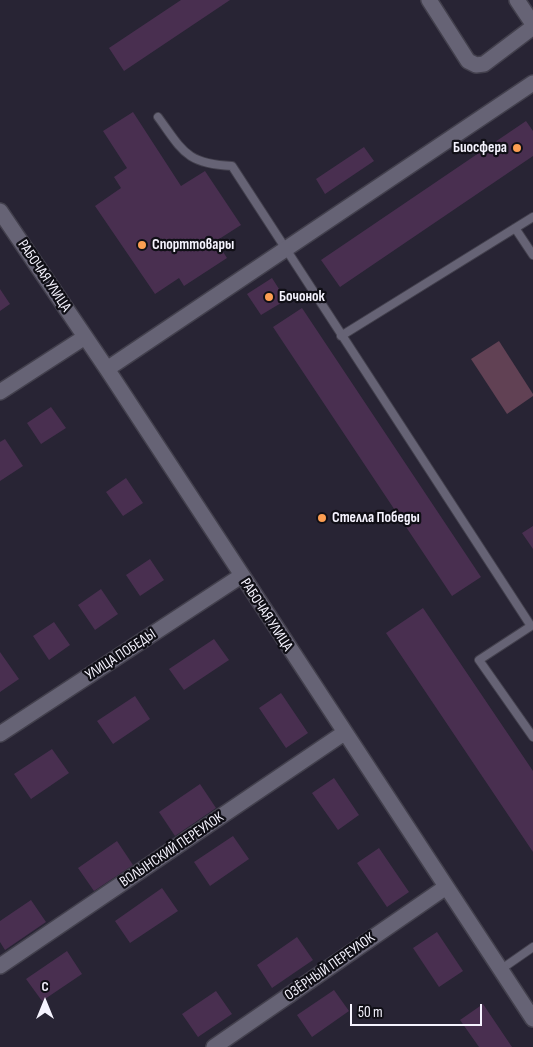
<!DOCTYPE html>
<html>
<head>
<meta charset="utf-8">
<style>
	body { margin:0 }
	#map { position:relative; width:533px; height:1047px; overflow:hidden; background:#282434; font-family:"Sofia Sans Condensed",sans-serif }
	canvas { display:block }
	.north { position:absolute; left:20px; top:977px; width:50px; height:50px; -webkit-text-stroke:4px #100f16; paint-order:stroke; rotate:0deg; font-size:14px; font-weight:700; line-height:20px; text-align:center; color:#f5f3fe }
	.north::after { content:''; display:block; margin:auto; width:18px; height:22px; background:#f5f3fe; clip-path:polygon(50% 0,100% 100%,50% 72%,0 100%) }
	.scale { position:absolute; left:350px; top:1004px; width:132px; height:22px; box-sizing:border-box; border:2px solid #f5f3fe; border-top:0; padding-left:6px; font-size:15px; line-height:18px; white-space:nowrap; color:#f5f3fe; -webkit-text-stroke:4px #100f16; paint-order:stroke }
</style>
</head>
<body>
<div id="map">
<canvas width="533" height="1047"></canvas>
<div class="north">С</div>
<div class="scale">50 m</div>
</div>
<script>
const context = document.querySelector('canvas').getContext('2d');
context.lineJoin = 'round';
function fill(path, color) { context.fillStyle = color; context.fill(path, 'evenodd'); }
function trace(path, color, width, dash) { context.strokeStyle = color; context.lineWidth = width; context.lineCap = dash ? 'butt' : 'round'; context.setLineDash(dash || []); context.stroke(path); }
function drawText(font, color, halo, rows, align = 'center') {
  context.font = font + ' "Sofia Sans Condensed",sans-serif'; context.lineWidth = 4.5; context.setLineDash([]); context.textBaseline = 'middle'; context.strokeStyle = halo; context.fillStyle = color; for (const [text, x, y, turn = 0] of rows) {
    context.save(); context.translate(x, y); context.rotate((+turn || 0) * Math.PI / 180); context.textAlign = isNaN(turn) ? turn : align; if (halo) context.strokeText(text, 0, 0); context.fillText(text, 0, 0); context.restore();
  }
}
const green = new Path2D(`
	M499,341L533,394V396L507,414L471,359Z`);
const building = new Path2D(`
	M181,0H230L124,71L109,48Z
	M133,112L181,186L205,171L241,225L216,241L227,258L184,286L179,278L155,294L95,206L121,188L114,177L127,168L103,131Z
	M526,121L533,131V156L340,287L321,260Z
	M364,147L374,161L325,194L316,179Z
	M272,278L286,300L261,315L247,294Z
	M0,289L10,304L0,311Z
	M302,308L481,577L452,596L273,327Z
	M51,407L66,428L41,444L27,423Z
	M5,439L23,466L0,481V442Z
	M126,478L143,503L123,516L106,492Z
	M533,526V549L522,533Z
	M150,559L164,580L140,596L126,575Z
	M101,589L118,614L95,630L78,605Z
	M423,608L533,771V852L386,633Z
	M54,622L70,645L49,660L33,636Z
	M214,639L229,660L184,690L169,669Z
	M0,652L19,679L0,692Z
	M281,693L308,733L286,748L259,708Z
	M135,696L150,719L113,744L97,721Z
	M52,749L69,773L31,799L14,774Z
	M334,778L359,815L338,830L312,793Z
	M200,784L216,808L175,836L159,812Z
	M233,836L249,859L210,886L194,862Z
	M117,841L133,865L94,891L78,868Z
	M379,848L409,892L387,907L357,863Z
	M162,888L178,911L130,943L115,921Z
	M31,900L46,922L5,950L0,942V921Z
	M437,932L463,971L439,987L413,948Z
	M297,937L313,960L272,988L257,965Z
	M67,951L82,974L42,1001L26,979Z
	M334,990L349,1011L312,1037L297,1015Z
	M216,991L232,1014L198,1037L182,1014Z
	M483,1004L512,1047H479L460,1020Z`);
const lane = new Path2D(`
	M158,117C183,151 186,164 232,166L531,626L479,660L533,737
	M515,228L533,255
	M341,336L533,217
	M500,970L533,947`);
const street = new Path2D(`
	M429,0L468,61L476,65L484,64L533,27
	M517,0L533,24
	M0,211L107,369L533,1019
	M107,369L533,83
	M0,392L85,337
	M0,734L241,576
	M0,966L344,733
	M214,1047L446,887`);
const markers = [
	[517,148,5,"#fc9e52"],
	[142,245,5,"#fc9e52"],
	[269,297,5,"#fc9e52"],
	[322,518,5,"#fc9e52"]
];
const poiNames = [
	["Биосфера",507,148,"right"],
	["Спорттовары",152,245],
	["Бочонок",279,297],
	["Стелла Победы",332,518]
];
const streetNames = [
	["РАБОЧАЯ УЛИЦА",44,276,56],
	["РАБОЧАЯ УЛИЦА",266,615,57],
	["УЛИЦА ПОБЕДЫ",121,655,-33],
	["ВОЛЫНСКИЙ ПЕРЕУЛОК",172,850,-34],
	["ОЗЁРНЫЙ ПЕРЕУЛОК",330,967,-35]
];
fill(green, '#614154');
fill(building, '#492f50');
trace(lane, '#43404d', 10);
trace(street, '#43404d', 18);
trace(lane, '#666375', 8);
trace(street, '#666375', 15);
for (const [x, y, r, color] of markers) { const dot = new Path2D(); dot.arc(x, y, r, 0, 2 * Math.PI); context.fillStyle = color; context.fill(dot); trace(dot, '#100f16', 2); }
drawText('bold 15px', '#f5f3fe', '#100f16', poiNames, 'left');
drawText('15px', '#f5f3fe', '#100f16', streetNames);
</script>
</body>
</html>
